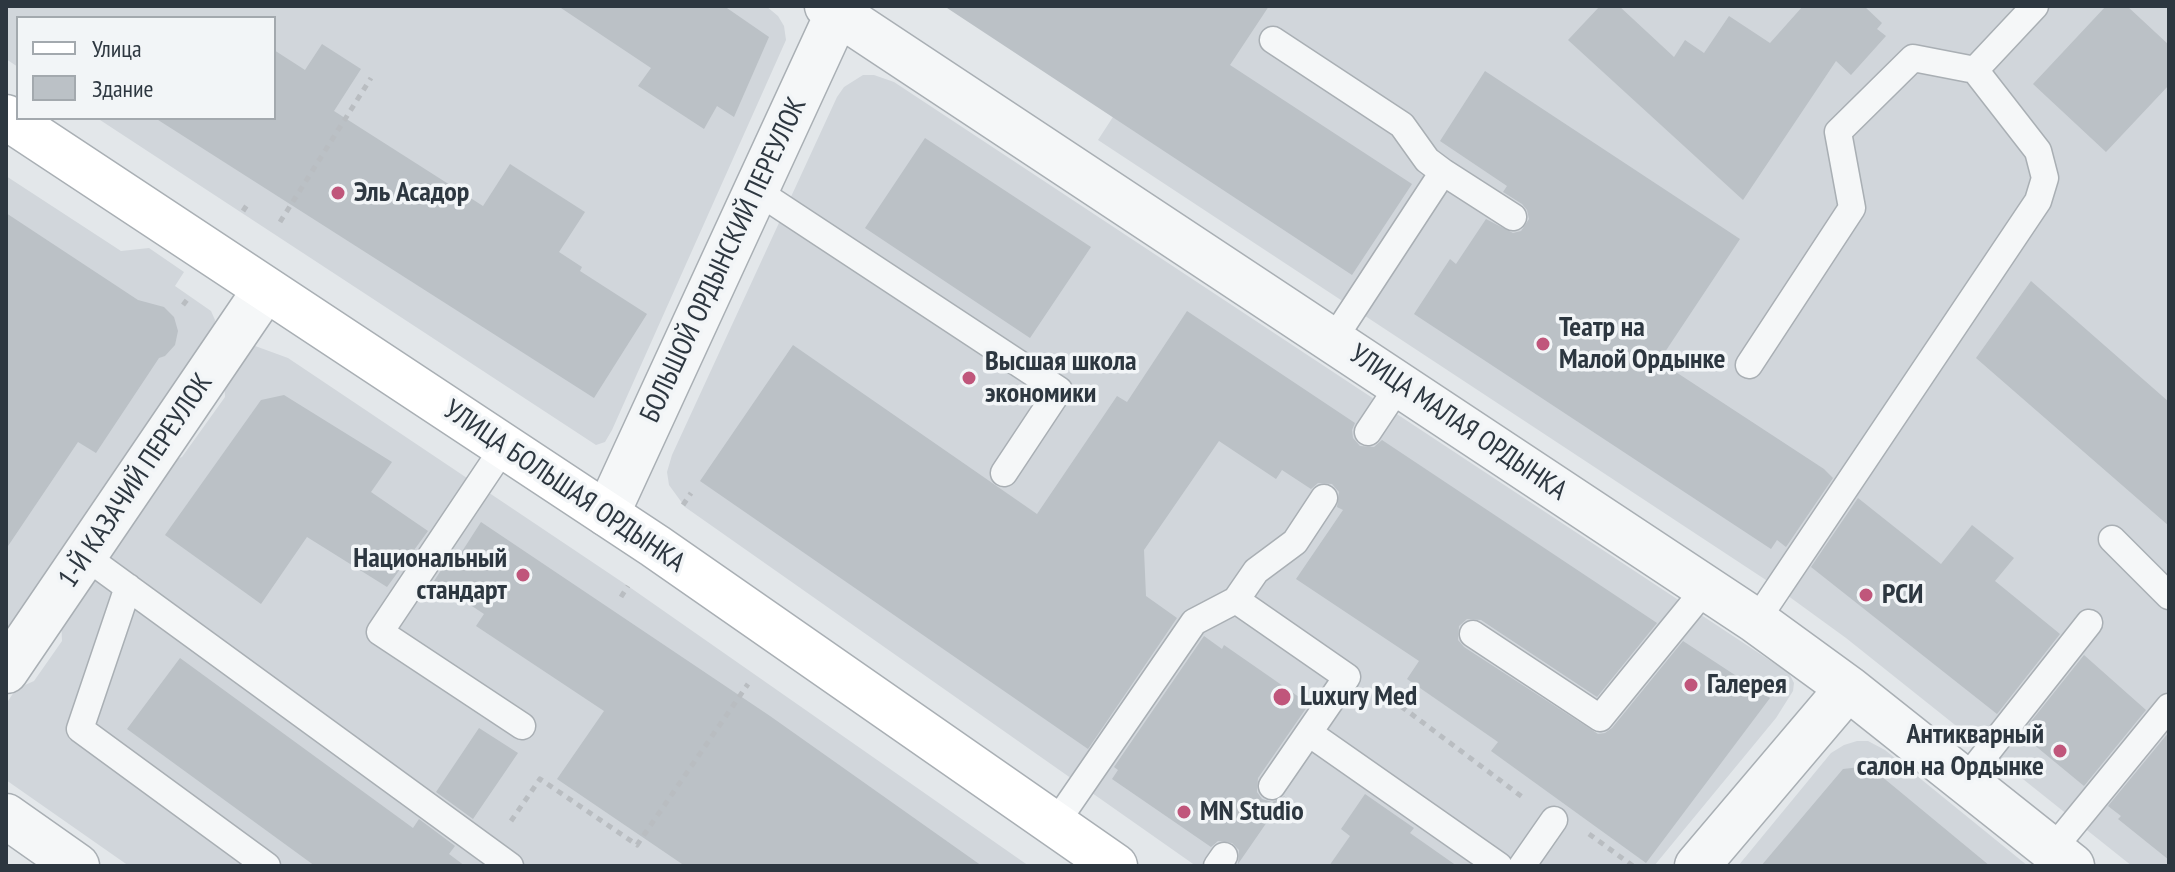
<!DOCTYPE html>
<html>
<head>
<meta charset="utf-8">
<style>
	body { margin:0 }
	#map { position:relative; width:2175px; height:872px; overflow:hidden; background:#e3e7ea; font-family:"PT Sans Narrow",sans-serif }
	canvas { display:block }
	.frame { position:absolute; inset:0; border:8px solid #2d3740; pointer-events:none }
	.legend { position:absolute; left:16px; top:16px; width:260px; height:104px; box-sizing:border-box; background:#f2f5f7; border:2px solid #a3a9ae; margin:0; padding:10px 14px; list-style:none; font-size:24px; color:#2d3740 }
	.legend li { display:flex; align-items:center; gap:16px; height:40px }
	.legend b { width:40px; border:2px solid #a3a9ae }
</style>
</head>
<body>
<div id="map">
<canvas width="2175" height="872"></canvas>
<div class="frame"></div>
<ul class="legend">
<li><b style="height:10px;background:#fff"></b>Улица</li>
<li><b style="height:22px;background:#bbc1c6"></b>Здание</li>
</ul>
</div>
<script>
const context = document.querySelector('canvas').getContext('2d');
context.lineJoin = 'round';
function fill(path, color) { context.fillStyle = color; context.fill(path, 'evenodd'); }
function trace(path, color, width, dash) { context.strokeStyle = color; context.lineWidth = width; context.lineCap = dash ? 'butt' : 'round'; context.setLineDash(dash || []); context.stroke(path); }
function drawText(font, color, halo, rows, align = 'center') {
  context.font = font + ' "PT Sans Narrow",sans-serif'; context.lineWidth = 7; context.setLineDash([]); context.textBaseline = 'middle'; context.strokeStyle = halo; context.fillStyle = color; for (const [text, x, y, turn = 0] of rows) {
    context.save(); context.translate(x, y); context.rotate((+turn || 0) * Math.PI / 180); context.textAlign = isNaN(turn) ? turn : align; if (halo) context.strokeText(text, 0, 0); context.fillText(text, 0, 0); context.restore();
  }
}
const built = new Path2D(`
	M6,6H766L778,16L784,26L786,40L612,430L605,442L596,445L97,118H274V18H18V67L6,59Z
	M1185,6H2169V866H2132L1846,638L1769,582L1098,140Z
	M863,75H874L894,82L1789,673L1794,683L1793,691L1776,718L1654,866H1196L685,507L669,485L667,472L672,455L837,97L844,87Z
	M6,176L121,251L149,248L184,272L175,286L211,311L215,320L214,328L6,637Z
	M247,343L288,358L628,586L1029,866H129L6,780V704L16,689L34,681L62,641L61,618L165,464L182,457L225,397L224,378Z
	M1857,741H1868L1885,750L2028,866H1738L1831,753L1844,745Z`);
const building = new Path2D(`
	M558,6H724L769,37L734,117L717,106L704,129L638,86L651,68Z
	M944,6H1269L1230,65L1412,184L1352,275Z
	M1600,6H1619L1674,57L1685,40L1704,53L1729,16L1770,43L1803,6H1864L1882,23L1877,29L1886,36L1851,75L1836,61L1743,200L1568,40Z
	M2106,6H2127L2169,45V85L2106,152L2033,84Z
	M322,44L361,69L334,111L483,206L510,164L585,212L559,252L582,267L580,271L647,314L594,398L155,118H274V50L305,70Z
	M1485,71L1740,239L1659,361L1824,469L1833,478L1786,547L1777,540L1771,549L1414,314L1450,259L1456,264L1486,219L1513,233L1521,231L1529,219L1527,210L1522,204L1503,192L1507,186L1440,141Z
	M925,138L1091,247L1030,338L865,228Z
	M6,213L138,300L164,307L174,317L178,331L175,345L165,356L159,358L96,453L78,442L6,549Z
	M2031,281L2169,402V526L1976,358Z
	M1187,311L1355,423L1352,430L1353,438L1360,446L1374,447L1382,440L1657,623L1597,697L1481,620L1467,619L1459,626L1458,640L1464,647L1598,734L1605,733L1612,728L1683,641L1770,698L1646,863L1491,751L1498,742L1407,679L1419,661L1296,579L1343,510L1337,507L1339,492L1332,484L1318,483L1311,489L1282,470L1276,479L1219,441L1144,550L1146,596L1177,618L1088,749L700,481L793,345L1037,514L1117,396L1127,402Z
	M284,395L392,462L371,492L428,531L387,587L307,537L261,604L165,535L261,400Z
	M1858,498L1941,564L1972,525L2014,558L1995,581L2060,634L1997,714L1811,567Z
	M481,522L770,716L982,866H685L557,779L604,711L476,626L484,614L434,581L455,549L461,553Z
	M1204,636L1222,649L1224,645L1309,704L1258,778L1257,792L1262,799L1272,802L1285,796L1238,864L1239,850L1232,843L1218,841L1211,847L1112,779L1118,770L1114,767Z
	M2084,655L2146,710L2084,786L2021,734Z
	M180,658L413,828L419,819L455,846L449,854L465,866H315L127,729Z
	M479,728L518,753L473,819L436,792Z
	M2169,732V860L2118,819L2121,816L2108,806Z
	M1869,766L1990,866H1761L1843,769Z
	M1365,794L1414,828L1410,833L1457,866H1329L1350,836L1341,829Z`);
const path = new Path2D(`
	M243,211L249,202
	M280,222L371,78
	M183,305L190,296
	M683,505L691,493
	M621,597L628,586
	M1382,692L1525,799
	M511,821L540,779L637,845L748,684
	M1589,834L1633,866`);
const lane = new Path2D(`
	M1273,40L1402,125L1427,160L1443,172
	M1975,70L2035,6
	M757,191L1059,390L1004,473
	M1333,340L1443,172L1513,217
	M1749,365L1852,208L1838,132L1913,58L1975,70L2038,151L2045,178L2038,201L1756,621
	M1368,432L1400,384
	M504,447L380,632L522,726
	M2112,539L2169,596
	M85,556L510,866
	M128,587L80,729L267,866
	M1236,600L1347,677L1272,786
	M1473,634L1600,718L1706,588
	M1309,733L1499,866
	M1965,780L2089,623
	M1055,824L1194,622L1236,600L1256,571L1295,542L1324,498
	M2052,850L2169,707
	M1217,866L1224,856
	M1522,866L1554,820`);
const street = new Path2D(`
	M827,6L1756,621L1848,688L2072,866
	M607,514L841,6
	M6,671L265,290
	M6,816L77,866
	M1697,866L1848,688`);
const secondary = new Path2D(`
	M6,117L655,546L1115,866`);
const markers = [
	[338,193,8,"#c0567b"],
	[1543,344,8,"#c0567b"],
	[969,378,8,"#c0567b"],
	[523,575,8,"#c0567b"],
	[1866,595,8,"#c0567b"],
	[1691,685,8,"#c0567b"],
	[1282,697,10,"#c0567b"],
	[2060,751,8,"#c0567b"],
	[1184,812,8,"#c0567b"]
];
const poiNames = [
	["Эль Асадор",354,193],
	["Театр на",1559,328],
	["Малой Ордынке",1559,360],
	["Высшая школа",985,362],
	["экономики",985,394],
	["Национальный",507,559,"right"],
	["стандарт",507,591,"right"],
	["РСИ",1882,595],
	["Галерея",1707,685],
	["Luxury Med",1300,697],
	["Антикварный",2044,735,"right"],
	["салон на Ордынке",2044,767,"right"],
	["MN Studio",1200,812]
];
const streetNames = [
	["БОЛЬШОЙ ОРДЫНСКИЙ ПЕРЕУЛОК",724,260,-65],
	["УЛИЦА МАЛАЯ ОРДЫНКА",1458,423,34],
	["1-Й КАЗАЧИЙ ПЕРЕУЛОК",136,481,-56],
	["УЛИЦА БОЛЬШАЯ ОРДЫНКА",564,487,34]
];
fill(built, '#d1d6db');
fill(building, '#bbc1c6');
trace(lane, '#a9afb4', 29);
trace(street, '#a9afb4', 47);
trace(secondary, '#a9afb4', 47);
trace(path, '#b9bdc1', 5, [6, 6]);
trace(lane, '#f5f7f8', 26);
trace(street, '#f5f7f8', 44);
trace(secondary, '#fff', 44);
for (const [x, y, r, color] of markers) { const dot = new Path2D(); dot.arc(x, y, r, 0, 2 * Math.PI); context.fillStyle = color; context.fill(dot); trace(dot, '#f2f5f7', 3); }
drawText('bold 28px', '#2d3740', '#f2f5f7', poiNames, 'left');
drawText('28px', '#2d3740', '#f2f5f7', streetNames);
</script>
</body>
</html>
